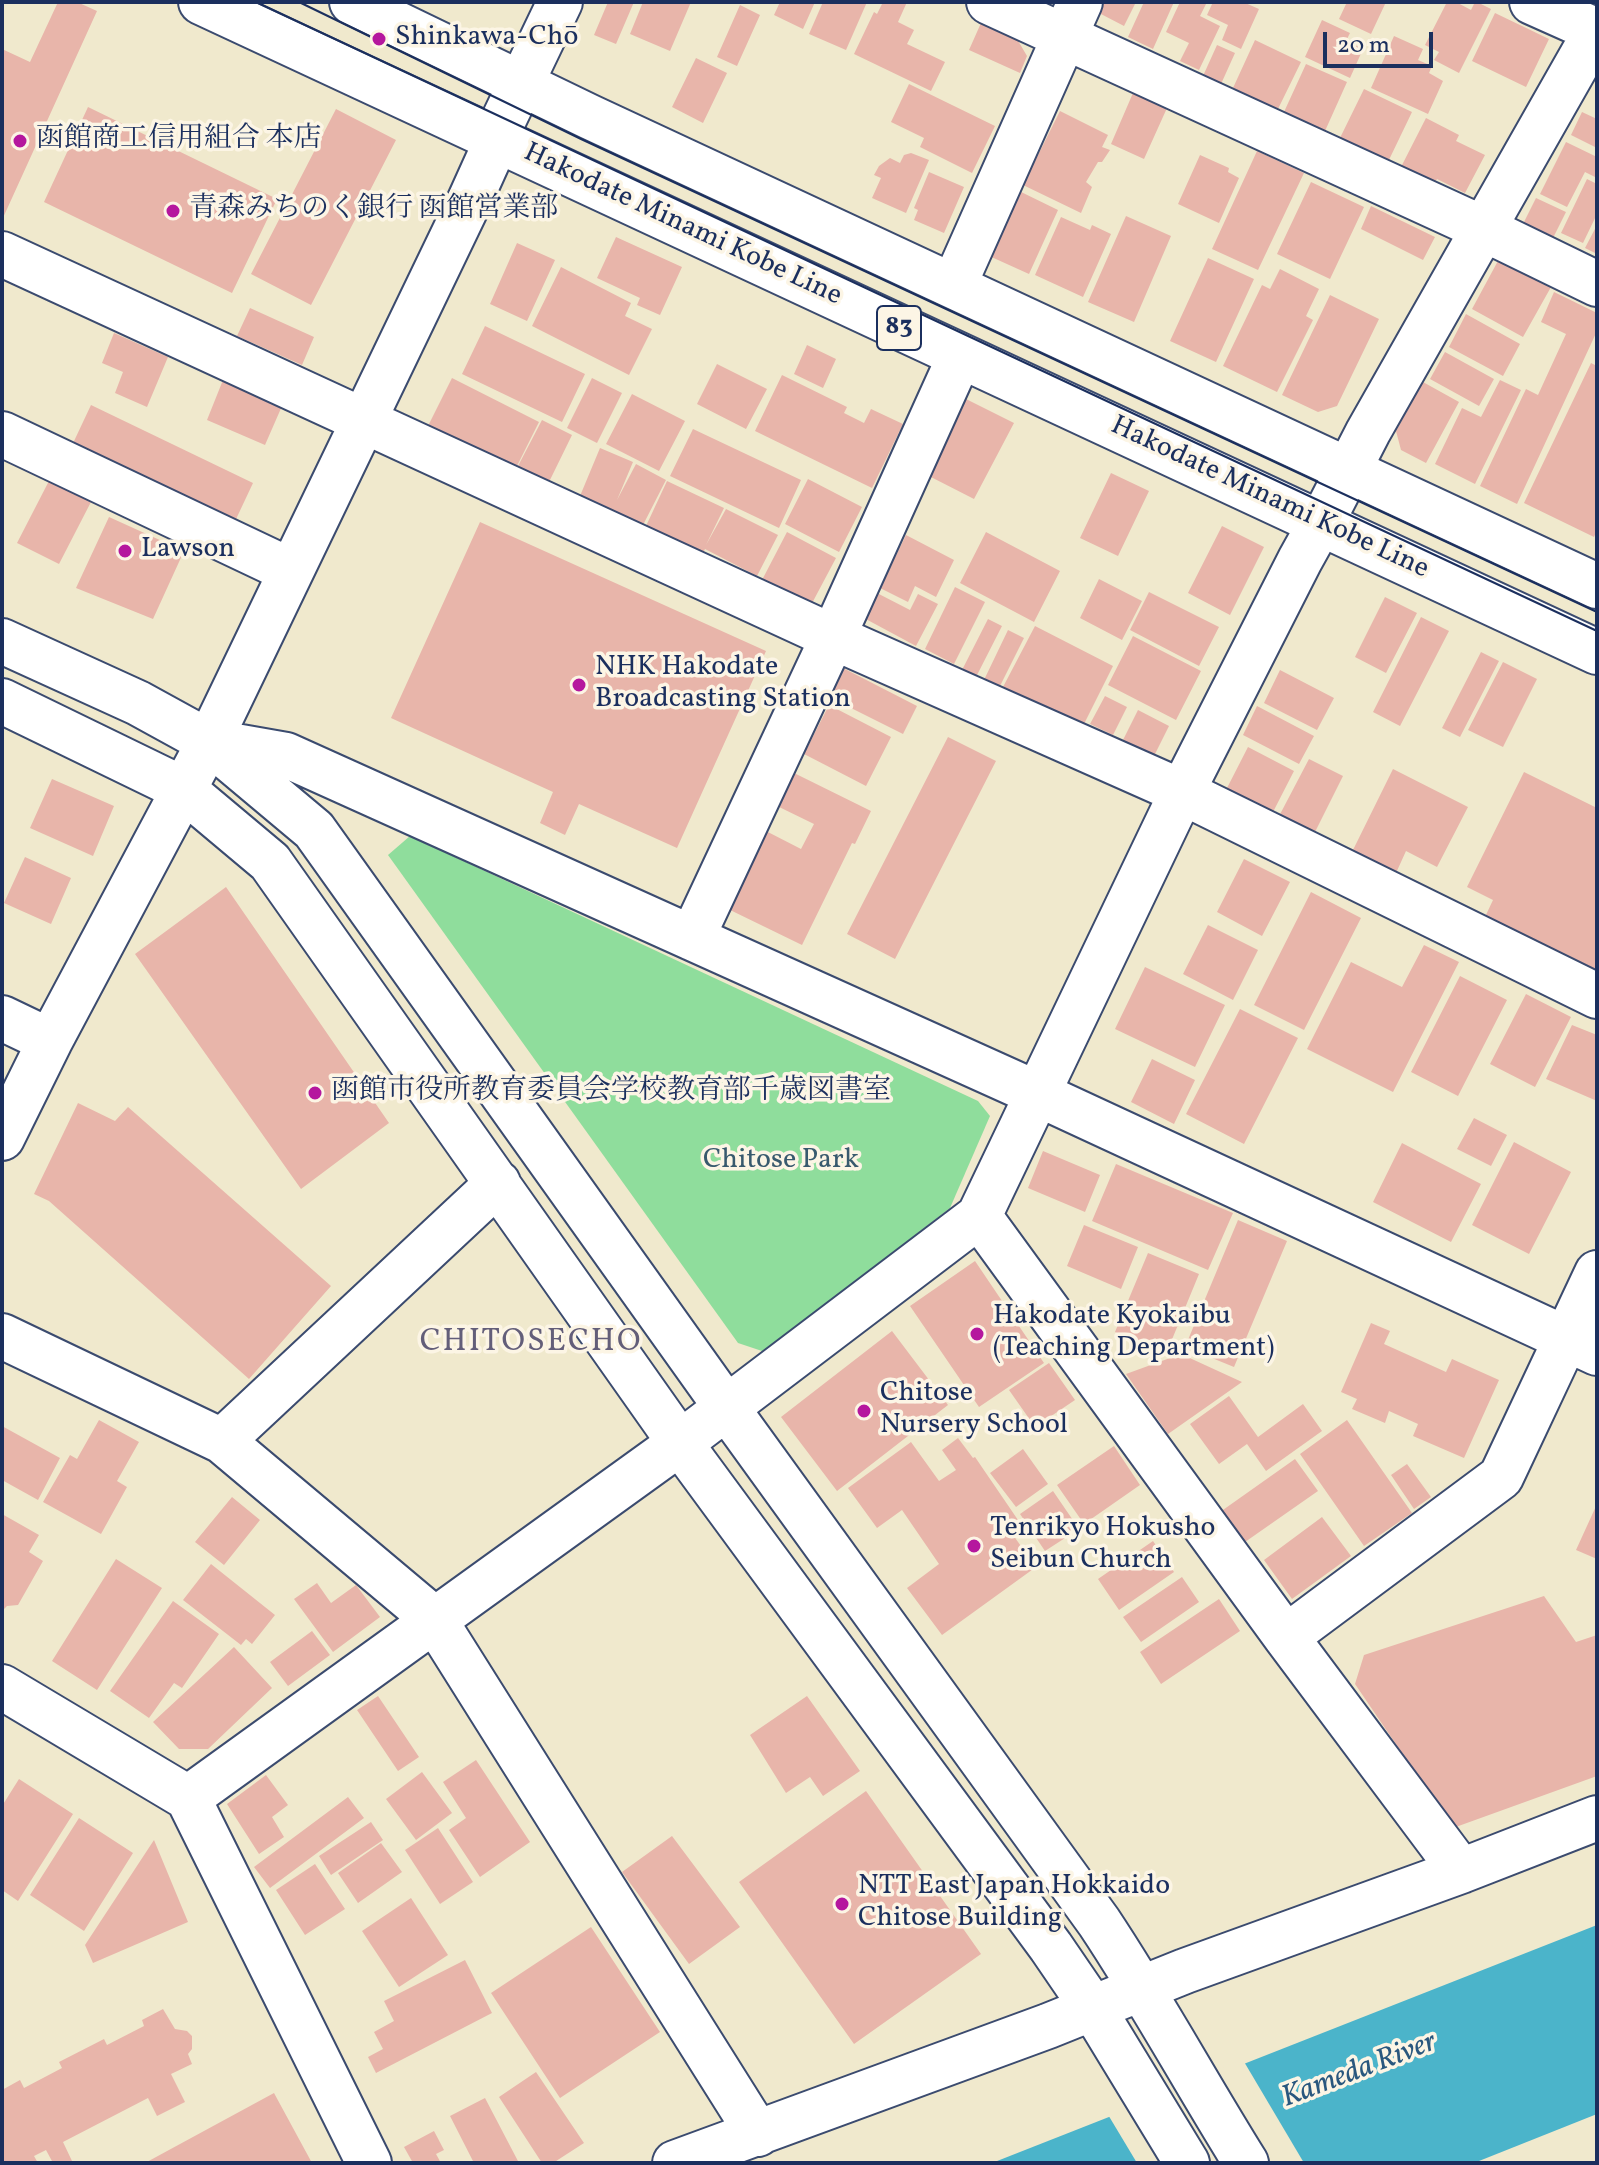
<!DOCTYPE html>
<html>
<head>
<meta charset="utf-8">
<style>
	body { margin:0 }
	#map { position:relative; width:1599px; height:2165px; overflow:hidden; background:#f0e9cd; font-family:Vollkorn,serif }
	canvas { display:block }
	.frame { position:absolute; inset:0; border:4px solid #1b2f5e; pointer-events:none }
	.scale { position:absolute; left:1323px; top:32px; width:110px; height:36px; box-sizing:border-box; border:4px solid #1b2f5e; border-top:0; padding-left:10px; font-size:24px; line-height:28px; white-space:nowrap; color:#1b2f5e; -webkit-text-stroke:6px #fcf5e5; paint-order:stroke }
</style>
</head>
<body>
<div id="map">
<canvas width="1599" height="2165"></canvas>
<div class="frame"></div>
<div class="scale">20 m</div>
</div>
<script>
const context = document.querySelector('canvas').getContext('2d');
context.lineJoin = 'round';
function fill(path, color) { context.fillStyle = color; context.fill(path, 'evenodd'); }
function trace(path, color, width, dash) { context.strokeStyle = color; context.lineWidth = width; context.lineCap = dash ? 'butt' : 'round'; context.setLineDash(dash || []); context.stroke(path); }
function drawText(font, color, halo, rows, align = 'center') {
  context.font = font + ' Vollkorn,"Noto Serif JP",serif'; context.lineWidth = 7; context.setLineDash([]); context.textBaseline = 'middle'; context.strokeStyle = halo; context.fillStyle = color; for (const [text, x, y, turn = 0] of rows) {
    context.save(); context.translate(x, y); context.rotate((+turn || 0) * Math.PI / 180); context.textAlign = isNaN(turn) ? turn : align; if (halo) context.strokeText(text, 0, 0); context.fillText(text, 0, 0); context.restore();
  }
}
const green = new Path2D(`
	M410,836L978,1101L990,1116L950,1208L765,1352L738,1343L388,855Z`);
const water = new Path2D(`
	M1597,1925V2114L1474,2163H992Z`);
const pier = new Path2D(`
	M1243,2060L1304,2163H1137L1107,2113Z`);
const building = new Path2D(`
	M58,2H77L97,11L2,220V49L30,62Z
	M608,2H634L616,44L594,35Z
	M643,2H691L670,51L630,34Z
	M780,2H815L803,29L774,15Z
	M823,2H867L846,50L809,34Z
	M883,2H907L898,22L914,30L907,44L945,62L931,91L854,54L874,12L877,14Z
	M1104,2H1136L1124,26L1099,13Z
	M1144,2H1174L1153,49L1128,37Z
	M1180,2H1207L1200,16L1220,26L1199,70L1180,61L1189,43L1166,32Z
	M1213,2H1243L1259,9L1241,49L1222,40L1228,25L1207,15Z
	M1347,2H1386L1371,34L1339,19Z
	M1447,2H1456L1471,10L1475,2H1477L1491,9L1459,73L1434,60L1439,52L1425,45Z
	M740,5L760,15L737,66L717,57Z
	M1495,13L1549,39L1526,87L1472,61Z
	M1322,20L1350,33L1346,41L1363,49L1350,78L1305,57Z
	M981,23L1017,39L1027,56L1020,73L969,50Z
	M1394,36L1423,49L1418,60L1432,66L1429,73L1443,81L1428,114L1371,88Z
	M1255,40L1301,62L1278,109L1233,88Z
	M1217,45L1235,53L1221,84L1203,76Z
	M696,58L727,73L703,123L672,107Z
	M1306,64L1347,82L1325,131L1284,112Z
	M909,84L995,126L972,173L920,147L924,138L891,122Z
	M1364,89L1412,112L1387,164L1339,140Z
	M1133,93L1167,108L1144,159L1111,144Z
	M88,107L277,199L232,293L44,202Z
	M336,109L396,140L311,305L251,274Z
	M1060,111L1108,135L1102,147L1110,150L1102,162H1098L1086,182L1092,187L1081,213L1023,185Z
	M1582,112L1597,119V148L1571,135Z
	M1426,118L1459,135L1456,141L1485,155L1465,193L1437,179L1434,184L1401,167Z
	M1566,142L1597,157V178L1585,172L1567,207L1540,194Z
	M1257,151L1304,173L1258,270L1212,249Z
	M911,153L929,160L906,213L872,198L881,178L874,175L879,166L890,158L900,163L904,155Z
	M1200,155L1229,168L1228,172L1239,178L1219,223L1178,204Z
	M929,172L964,187L944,233L914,220L918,210L914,208Z
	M1587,179L1597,184V214L1583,243L1561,233Z
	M1311,182L1364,207L1330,279L1277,254Z
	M1017,190L1058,210L1029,274L987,255Z
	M1536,198L1566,212L1553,238L1523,224Z
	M1371,206L1435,237L1423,260L1361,229Z
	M1126,216L1171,236L1134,322L1088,302Z
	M1061,217L1090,230L1092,225L1111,234L1083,297L1035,275Z
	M1597,225V254L1585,248Z
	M616,237L682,267L660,315L637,305L640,298L597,278Z
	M517,243L555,260L527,321L490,304Z
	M1208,258L1254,279L1216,362L1170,341Z
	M1499,259L1551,287L1523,337L1472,309Z
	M561,267L631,303L625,316L652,329L629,375L532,326Z
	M1280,269L1319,289L1306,316L1313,320L1277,392L1223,366L1262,285L1270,289Z
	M1554,292L1597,313V331L1517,504L1480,486L1526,389L1538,395L1566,334L1541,322Z
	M1330,295L1379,319L1337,406L1318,412L1282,395Z
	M250,308L314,337L302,365L237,336Z
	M1466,314L1520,344L1503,376L1449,347Z
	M485,326L585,374L562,422L462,374Z
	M114,333L168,357L147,407L115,393L123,372L102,363Z
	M807,345L836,359L823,388L794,374Z
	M1445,352L1494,379L1479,406L1430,379Z
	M1591,363L1597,366V530L1594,537L1524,503Z
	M717,364L767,389L746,429L697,404Z
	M782,375L847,407L844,413L864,423L871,409L903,424L872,488L755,431Z
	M452,378L539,422L515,470L428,426Z
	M592,378L622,393L597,443L567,428Z
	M223,380L282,406L265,445L207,420Z
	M1500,380L1521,390L1475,484L1435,464L1462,408L1481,417Z
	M1423,382L1459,402L1426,463L1401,450L1396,431Z
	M632,394L685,421L659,471L606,444Z
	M966,399L1014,423L974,499L927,475Z
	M91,405L253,483L229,534L67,456Z
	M542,420L572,435L549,482L518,466Z
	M693,429L801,480L779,528L670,476Z
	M600,448L633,462L617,500L636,464L666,480L643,525L580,496Z
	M1111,473L1149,491L1118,556L1080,538Z
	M50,479L92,500L59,564L17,543Z
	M808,479L862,507L839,552L785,524Z
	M667,481L724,508L706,545L726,509L778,535L757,576L705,549L703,553L646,526Z
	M109,517L184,551L153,619L76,588Z
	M480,522L766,651L677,848L579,804L565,835L540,823L553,792L391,718Z
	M1222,526L1264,547L1230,615L1188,593Z
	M787,532L836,558L810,607L761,582Z
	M986,532L1060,571L1034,622L960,583Z
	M906,535L954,560L936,597L915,586L908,602L880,588Z
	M1099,579L1142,601L1122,640L1080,618Z
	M955,587L985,602L954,664L925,649Z
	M875,592L910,610L918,594L938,604L916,646L862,617Z
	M1149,592L1219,627L1199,666L1130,630Z
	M1385,597L1417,613L1386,673L1355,657Z
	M1421,617L1449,631L1400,726L1373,712Z
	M988,619L1002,626L975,679L961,672Z
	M1035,626L1113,666L1082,728L1003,687Z
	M1008,630L1024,638L999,688L984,680Z
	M1133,636L1201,671L1176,720L1108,685Z
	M1481,652L1499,661L1460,737L1442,728Z
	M1503,662L1537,679L1503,747L1468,730Z
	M841,667L917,706L903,734L827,696Z
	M1280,670L1334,698L1317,730L1264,703Z
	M1105,696L1127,707L1113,735L1090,724Z
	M829,705L891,737L866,786L804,754Z
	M1257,706L1314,736L1299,764L1243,735Z
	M1138,710L1169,726L1152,760L1121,744Z
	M948,737L996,761L895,959L847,934Z
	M1248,747L1294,771L1273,812L1227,788Z
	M1309,759L1343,776L1312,838L1277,820Z
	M1393,769L1468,807L1437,867L1406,851L1396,873L1352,852Z
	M792,772L871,811L855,844L852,843L802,945L726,908L764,830L801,849L814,824L775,805Z
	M1524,772L1597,808V971L1485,917L1493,900L1467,887Z
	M52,779L114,806L93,856L30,828Z
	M25,857L71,878L51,924L4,903Z
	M1244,859L1290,882L1262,936L1217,912Z
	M226,887L389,1123L301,1189L135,954Z
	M1311,892L1361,918L1304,1030L1254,1005Z
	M1208,925L1258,950L1233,1000L1183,974Z
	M1424,945L1459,962L1393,1092L1307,1049L1351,962L1402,987Z
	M1145,967L1225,1005L1195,1067L1115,1029Z
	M1460,976L1507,1000L1458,1096L1411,1072Z
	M1526,994L1571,1017L1535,1087L1490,1064Z
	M1240,1009L1298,1038L1244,1144L1186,1114Z
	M1572,1025L1597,1035V1101L1546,1079Z
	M1152,1059L1195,1080L1174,1124L1131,1102Z
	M78,1103L115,1121L128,1107L331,1286L249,1379L49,1201L34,1194Z
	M1474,1118L1507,1135L1491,1166L1457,1149Z
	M1514,1142L1571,1172L1529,1254L1472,1225Z
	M1402,1143L1481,1184L1451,1242L1373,1202Z
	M1043,1151L1100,1175L1085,1212L1028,1188Z
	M1116,1164L1233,1213L1208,1270L1092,1221Z
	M1238,1220L1287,1241L1234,1367L1185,1347Z
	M1084,1225L1138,1247L1121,1289L1067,1266Z
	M1148,1253L1199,1274L1166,1354L1115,1332Z
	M975,1261L1044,1363L979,1407L910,1306Z
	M1371,1323L1390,1331L1384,1344L1446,1372L1452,1359L1499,1380L1464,1458L1413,1436L1418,1424L1389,1411L1385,1423L1352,1409L1357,1399L1341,1392Z
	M892,1331L948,1405L837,1491L781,1417Z
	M1181,1354L1242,1382L1168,1434L1126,1374Z
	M1049,1363L1075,1400L1035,1427L1009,1390Z
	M1229,1396L1258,1437L1303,1404L1322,1431L1266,1471L1247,1444L1219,1464L1190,1424Z
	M99,1420L139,1442L117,1481L127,1487L101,1534L43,1502L70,1455L77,1459Z
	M1347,1420L1412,1513L1364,1546L1300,1454Z
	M2,1426L60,1458L38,1500L2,1480Z
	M958,1438L973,1458L975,1457L1018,1520L1008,1528L1036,1567L942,1635L907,1588L939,1564L902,1510L877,1528L848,1488L911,1442L939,1481L956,1470L942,1450Z
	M1114,1446L1140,1485L1084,1524L1057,1485Z
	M1023,1449L1048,1484L1016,1507L990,1473Z
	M1295,1459L1318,1491L1235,1549L1213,1517Z
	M1407,1464L1431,1497L1414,1509L1391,1475Z
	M1053,1491L1079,1529L1045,1551L1020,1514Z
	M232,1497L260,1520L224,1565L195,1542Z
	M1597,1504V1559L1576,1550Z
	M2,1514L39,1535L29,1552L43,1561L18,1605L7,1606L2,1611Z
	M1322,1517L1351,1556L1292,1599L1264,1560Z
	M1153,1541L1174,1572L1119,1610L1098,1579Z
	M116,1559L162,1588L97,1690L52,1661Z
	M211,1564L275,1615L252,1644L246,1639L241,1645L183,1600Z
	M1182,1577L1199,1602L1141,1642L1123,1617Z
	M317,1583L331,1603L356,1585L380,1617L333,1652L294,1599Z
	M1544,1596L1576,1642L1597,1635V1776L1453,1828L1355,1684L1364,1655Z
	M1219,1599L1240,1631L1161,1684L1140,1652Z
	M173,1601L219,1634L182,1688L174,1683L149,1718L110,1691Z
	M312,1631L330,1655L288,1686L270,1662Z
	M234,1647L272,1688L208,1749H179L153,1722Z
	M378,1696L419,1757L398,1771L357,1710Z
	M807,1696L860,1771L823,1796L810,1777L786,1793L750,1735Z
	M476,1760L530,1842L480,1877L449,1830L466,1818L443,1782Z
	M422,1772L452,1813L416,1840L386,1799Z
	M266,1775L288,1805L272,1817L284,1837L259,1854L227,1804Z
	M19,1779L73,1814L18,1901L2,1890V1806Z
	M866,1791L981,1954L854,2044L739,1882Z
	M348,1797L364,1818L270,1888L254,1867Z
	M79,1818L133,1853L84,1931L30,1895Z
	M371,1822L383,1840L331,1875L319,1856Z
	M438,1828L473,1882L440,1904L405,1850Z
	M672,1836L740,1927L689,1964L622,1872Z
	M154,1840L188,1922L93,1963L85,1945Z
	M381,1843L402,1872L358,1903L338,1873Z
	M315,1864L345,1909L305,1935L276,1890Z
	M411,1898L448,1955L399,1987L362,1931Z
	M591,1927L660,2032L560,2098L491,1993Z
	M465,1960L492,2013L376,2073L368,2057L383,2049L374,2032L394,2021L384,2001Z
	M163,2009L175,2029L187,2031L192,2036V2049L188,2054L192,2064L171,2074L185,2102L157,2116L148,2098L63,2142L72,2161L67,2163H53L46,2150L34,2156L38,2163H2V2090L20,2080L24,2088L62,2068L59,2062L104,2039L107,2045L144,2026L142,2020Z
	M536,2072L584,2143L553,2163H542L499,2097Z
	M274,2093L312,2163H145Z
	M485,2098L519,2163H474L450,2116Z
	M434,2131L444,2150L436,2154L441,2163H413L404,2147Z`);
const minor = new Path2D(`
	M989,2L1482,228L1597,284
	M1532,2L1597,31
	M2,254L833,637L1182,792L1597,996
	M954,285L1080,2
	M2,434L291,571
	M2,641L138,703L209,742L314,830L726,1407L1099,1922C1151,2000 1196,2083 1246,2163
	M2,701L183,789L270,862L680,1443L1051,1947L1092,2007L1187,2163
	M212,742L286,755L1038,1094L1597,1353
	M692,938L833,637L960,356
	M2,1018L50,1041
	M2,1138L50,1041L209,742L469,202L497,140L504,119L560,2
	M979,1216L1286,1637L1461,1871
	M2,1336L222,1441L434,1619L758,2134
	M222,1441L498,1183
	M1286,1637L1501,1477L1597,1273
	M2,1687L188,1798
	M369,2163L188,1798L680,1443L979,1216L1182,792L1300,560L1330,506L1368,432L1597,29
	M675,2163L1048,2026L1185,1971L1461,1871L1597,1818`);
const major = new Path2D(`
	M201,2L1597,652
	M352,2L590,117L1597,586`);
const tram = new Path2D(`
	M256,2L1597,631
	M299,2L581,139L1597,612`);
const markers = [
	[379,39,8,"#b5179e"],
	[20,141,8,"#b5179e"],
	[173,211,8,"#b5179e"],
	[125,551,8,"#b5179e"],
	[579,685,8,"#b5179e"],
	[315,1093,8,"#b5179e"],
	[977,1334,8,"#b5179e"],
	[864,1411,8,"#b5179e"],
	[974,1546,8,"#b5179e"],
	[842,1904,8,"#b5179e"]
];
const shields = [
	[899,328,44]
];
const shieldNames = [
	["83",899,328]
];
const poiNames = [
	["Shinkawa-Chō",395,39],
	["函館商工信用組合 本店",36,141],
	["青森みちのく銀行 函館営業部",189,211],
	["Lawson",141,551],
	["NHK Hakodate",595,669],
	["Broadcasting Station",595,701],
	["函館市役所教育委員会学校教育部千歳図書室",331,1093],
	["Hakodate Kyokaibu",993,1318],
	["(Teaching Department)",993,1350],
	["Chitose",880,1395],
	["Nursery School",880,1427],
	["Tenrikyo Hokusho",990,1530],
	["Seibun Church",990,1562],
	["NTT East Japan Hokkaido",858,1888],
	["Chitose Building",858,1920]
];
const streetNames = [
	["Hakodate Minami Kobe Line",682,226,25],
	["Hakodate Minami Kobe Line",1269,499,25]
];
const parkNames = [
	["Chitose Park",781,1162]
];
const waterNames = [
	["Kameda River",1360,2072,-21]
];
const quarterNames = [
	["CHITOSECHO",531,1344]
];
fill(green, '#8fdd9c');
fill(water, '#4bb4ca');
fill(pier, '#f0e9cd');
fill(building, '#e8b5aa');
trace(minor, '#3b4b6f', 48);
trace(major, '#3b4b6f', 48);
trace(minor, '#fff', 44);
trace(major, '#fff', 44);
trace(tram, '#1b2f5e', 2);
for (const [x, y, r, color] of markers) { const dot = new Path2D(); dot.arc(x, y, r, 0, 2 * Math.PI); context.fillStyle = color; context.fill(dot); trace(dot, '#fcf5e5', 3); }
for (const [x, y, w] of shields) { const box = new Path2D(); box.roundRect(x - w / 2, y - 22, w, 44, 6); context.fillStyle = '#fcf5e5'; context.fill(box); trace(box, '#1b2f5e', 2); }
drawText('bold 26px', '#1b2f5e', null, shieldNames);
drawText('28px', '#1b2f5e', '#fcf5e5', poiNames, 'left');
drawText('28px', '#1b2f5e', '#fcf5e5', streetNames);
drawText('28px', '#385a6e', '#fcf5e5', parkNames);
drawText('italic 30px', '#29577e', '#fcf5e5', waterNames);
context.letterSpacing = '2px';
drawText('32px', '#635e79', '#fcf5e5', quarterNames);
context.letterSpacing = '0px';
</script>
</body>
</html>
